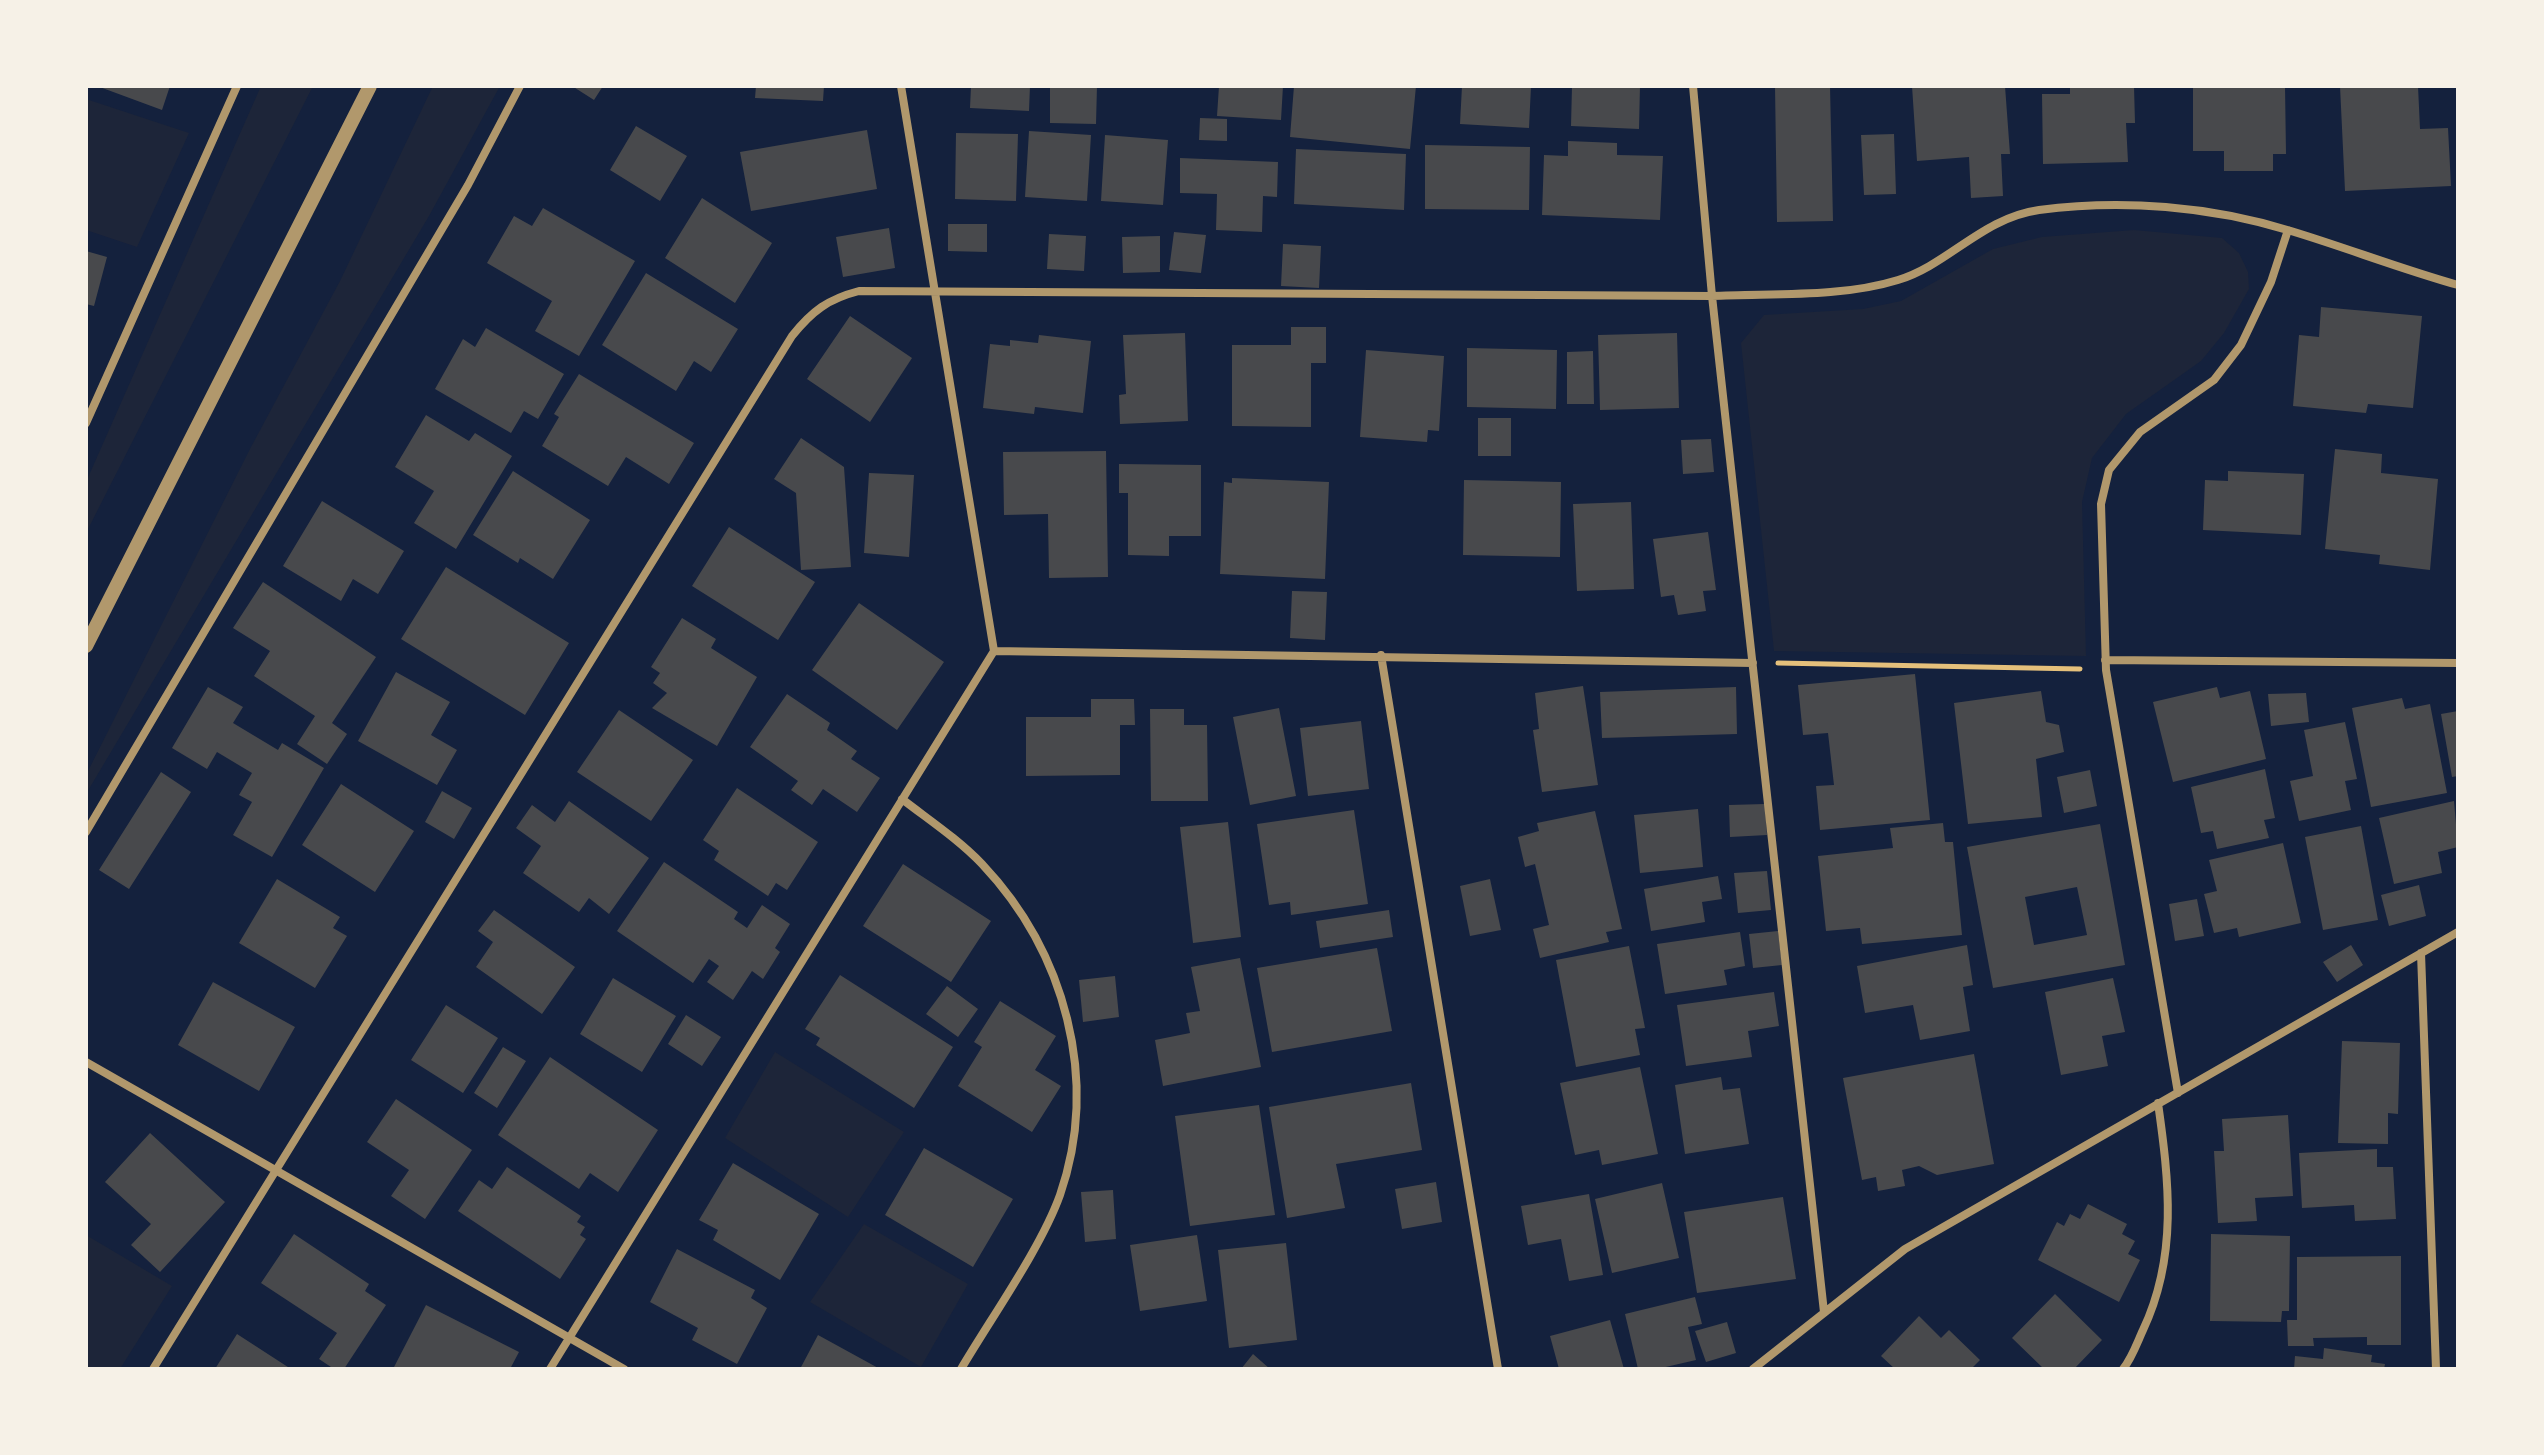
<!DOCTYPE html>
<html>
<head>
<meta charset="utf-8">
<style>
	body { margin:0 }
	#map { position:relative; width:2544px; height:1455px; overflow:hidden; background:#14213d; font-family:Helvetica,sans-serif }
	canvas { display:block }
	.frame { position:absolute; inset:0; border:88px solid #f6f1e7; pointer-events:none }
</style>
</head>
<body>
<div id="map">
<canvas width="2544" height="1455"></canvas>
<div class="frame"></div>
</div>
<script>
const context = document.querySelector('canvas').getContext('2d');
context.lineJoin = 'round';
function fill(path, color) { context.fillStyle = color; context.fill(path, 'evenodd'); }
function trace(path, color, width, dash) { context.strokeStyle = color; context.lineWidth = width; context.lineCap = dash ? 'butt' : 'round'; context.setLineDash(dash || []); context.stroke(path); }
const green = new Path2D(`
	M261,86H313L86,533V482Z
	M433,86H500L429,216L86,794V775L251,447L340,281Z
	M86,99L189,133L137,247L86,230Z
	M2134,230L2222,238L2239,253L2248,272L2249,289L2224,333L2201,361L2126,414L2092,458L2082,502L2086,656L1774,651L1741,343L1764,315L1863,309L1901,301L1993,249L2042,237Z
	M775,1052L904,1132L848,1217L725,1138Z
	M864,1224L968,1284L921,1367L810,1302Z
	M86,1235L172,1286L120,1369H86Z`);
const building = new Path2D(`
	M97,86H170L162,110Z
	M572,86H603L594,100Z
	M756,86H824L823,101L755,98Z
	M971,86H1030L1029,111L970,108Z
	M1050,86H1097L1096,124L1050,123Z
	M1219,86H1283L1281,120L1217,116Z
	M1294,86H1416L1410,149L1290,137Z
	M1462,86H1531L1529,128L1460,124Z
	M1572,86H1640L1639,129L1571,126Z
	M1775,86H1830L1833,221L1777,222Z
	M1912,86H2005L2010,154H2001L2003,196L1971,198L1969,157L1917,161Z
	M2070,86H2134L2135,123H2126L2128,162L2043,164L2042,94H2070Z
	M2193,86H2285L2286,154H2273V171H2224V151H2193Z
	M2340,86H2418L2420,129L2448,128L2451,186L2345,191Z
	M1200,118L1227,119V141L1199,140Z
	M636,126L687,156L660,201L610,170Z
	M867,130L877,189L751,211L740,152Z
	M1029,131L1091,135L1087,201L1025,197Z
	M956,133L1018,134L1016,201L955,199Z
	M1894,134L1896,194L1864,195L1861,135Z
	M1105,135L1168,140L1163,205L1101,201Z
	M1568,141L1617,143V155L1663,156L1660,220L1542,215L1544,155L1568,156Z
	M1425,145L1530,147L1529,210L1425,209Z
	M1296,149L1406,154L1404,210L1294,204Z
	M1180,158L1278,162L1277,197L1263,196L1262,232L1216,230L1217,194L1180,193Z
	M702,198L772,243L735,303L665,258Z
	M543,208L635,261L579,356L535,331L552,301L487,263L514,216L532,226Z
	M948,224H987V252L948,251Z
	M889,228L895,268L843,277L836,237Z
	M1174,232L1206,235L1201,273L1169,270Z
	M1049,234L1086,236L1084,271L1047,269Z
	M1160,236V272L1123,273L1122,237Z
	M1283,244L1321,246L1319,288L1281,286Z
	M86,251L107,257L94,306L86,304Z
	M646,273L738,329L711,372L694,361L676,391L602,345Z
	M2321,307L2422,316L2413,408L2368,404L2366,413L2293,406L2299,335L2319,337Z
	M850,316L912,358L870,422L807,379Z
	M1291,327H1326V363H1311V427L1232,426V345H1291Z
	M486,328L564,374L538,419L524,411L511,433L435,389L463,339L475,347Z
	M1185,333L1188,421L1120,424L1119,395L1126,394L1123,335Z
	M1677,333L1679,408L1600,410L1598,335Z
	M1039,335L1091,341L1083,413L1035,407L1034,414L983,408L990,344L1010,346V340L1038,343Z
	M1467,348L1557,350L1556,409L1467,407Z
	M1366,350L1444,356L1439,431L1428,430L1427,442L1360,437Z
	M1593,351L1594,404H1567V352Z
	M579,374L694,443L669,484L626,457L608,486L542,446L559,417L554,414Z
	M426,415L469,441L475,433L512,456L456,549L414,523L434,491L395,467Z
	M1478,418H1511V456H1478Z
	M801,438L844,467L851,567L801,570L796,493L774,479Z
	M1711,439L1714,472L1683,474L1681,440Z
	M2335,449L2382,454L2381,473L2438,479L2430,570L2379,564L2380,555L2325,549Z
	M1106,451L1108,577L1049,578L1048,514L1004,515L1003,452Z
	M1119,464L1201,465V536H1169V556L1128,555V493H1119Z
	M513,471L590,520L553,579L520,558L518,563L473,535Z
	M2228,471L2304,474L2301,535L2203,530L2205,480L2228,481Z
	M869,473L914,475L909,557L864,553Z
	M1232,478L1329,482L1325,579L1220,574L1224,482L1232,483Z
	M1464,480L1561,482L1560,557L1463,555Z
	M322,501L404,551L378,594L353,579L341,601L283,566Z
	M1631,502L1634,589L1577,591L1573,504Z
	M729,527L815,582L778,640L692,586Z
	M1708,532L1716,590L1703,591L1706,611L1678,615L1674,595L1661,597L1653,539Z
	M446,567L569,643L525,715L401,639Z
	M263,582L376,657L332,723L347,734L327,764L297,744L315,716L254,676L270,651L233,628Z
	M1292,591L1327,592L1325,640L1290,638Z
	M859,603L944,662L897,730L812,670Z
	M682,618L716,639L711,648L757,677L717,746L652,708L667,693L653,683L660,673L651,667Z
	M396,672L450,702L431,735L457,750L437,785L358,741Z
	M1915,674L1930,820L1820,830L1816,786L1834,785L1828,733L1803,735L1798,685Z
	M1583,686L1598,785L1542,792L1533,730L1539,729L1535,693Z
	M208,687L243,707L233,723L278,750L282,743L324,768L272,857L233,835L252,802L239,795L252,773L217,752L207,769L172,748Z
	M1736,687L1737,734L1602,738L1600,692Z
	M2217,687L2220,698L2250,691L2266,759L2173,782L2153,702Z
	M2041,691L2046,722L2059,725L2064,752L2036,759L2042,817L1968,824L1954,703Z
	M2306,693L2309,722L2271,726L2268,694Z
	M787,694L830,723L827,730L857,751L851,759L880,778L857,812L823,789L812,805L791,790L798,781L750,747Z
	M2402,698L2405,709L2430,704L2447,793L2371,807L2352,708Z
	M1091,699H1134L1135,725H1120V775L1026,776V717H1091Z
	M1279,708L1296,796L1250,805L1233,717Z
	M1150,709H1184V725H1207L1208,801H1151Z
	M619,710L693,760L651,821L577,772Z
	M2458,711V776L2452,777L2441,714Z
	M1361,721L1369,789L1308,796L1300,728Z
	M2345,722L2357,779L2345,781L2351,810L2299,821L2290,781L2313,776L2304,730Z
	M2265,769L2275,818L2264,820L2269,838L2217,849L2213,831L2201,833L2191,787Z
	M2090,770L2097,806L2064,813L2057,777Z
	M161,772L191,792L129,889L99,870Z
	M341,784L414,831L375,892L302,845Z
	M737,788L818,842L787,890L776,883L768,896L714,860L719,851L703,840Z
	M442,791L472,808L454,839L425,822Z
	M569,801L649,858L609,914L589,898L579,912L523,873L541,846L516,828L532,805L555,822Z
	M2454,801L2458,847L2438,852L2442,873L2394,884L2379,818Z
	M1765,804L1767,835L1730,837L1729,805Z
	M1698,809L1703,867L1640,873L1634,815Z
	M1354,810L1368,904L1291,915L1290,902L1269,905L1257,824Z
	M1595,811L1622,929L1606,932L1609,942L1540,958L1533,929L1549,925L1535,864L1525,867L1518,837L1539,831L1537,823Z
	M1228,822L1241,937L1193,943L1180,827Z
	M1943,823L1945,842H1953L1962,935L1862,944L1860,928L1826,931L1818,856L1893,848L1890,828Z
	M2100,824L2125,965L1993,988L1967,847ZM2077,887L2087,935L2034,945L2025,897Z
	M2361,826L2378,920L2323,930L2305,837Z
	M2283,843L2301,923L2239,937L2237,928L2214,933L2204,894L2217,891L2209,860Z
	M664,862L738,912L734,919L747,928L762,905L790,924L775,948L780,952L763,979L752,971L733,1000L707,982L719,966L709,959L693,983L617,931Z
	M903,864L991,921L951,982L863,926Z
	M1767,871L1771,910L1738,913L1734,873Z
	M1718,876L1722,899L1702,902L1705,922L1651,931L1644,889Z
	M277,879L340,917L333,928L347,936L315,988L239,943Z
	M1490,879L1501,930L1470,936L1460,886Z
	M2419,885L2426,916L2389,926L2381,895Z
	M2197,899L2204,936L2175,941L2169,904Z
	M494,910L575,967L542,1014L476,967L493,942L478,931Z
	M1389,910L1393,937L1320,948L1316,921Z
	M1778,931L1782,965L1753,968L1749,934Z
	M1740,932L1745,966L1724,970L1727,985L1665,994L1657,944Z
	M1967,945L1973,985L1963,987L1970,1031L1920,1040L1913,1005L1865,1013L1857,966Z
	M2351,945L2363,965L2337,982L2323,962Z
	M1629,946L1645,1028L1635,1029L1640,1055L1576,1067L1556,960Z
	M1377,948L1392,1031L1272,1052L1257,968Z
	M1240,958L1261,1067L1163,1086L1155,1040L1190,1033L1186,1013L1200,1011L1191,967Z
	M840,975L953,1047L914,1108L816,1045L820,1038L805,1029Z
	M1115,976L1119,1017L1083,1022L1079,980Z
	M613,978L676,1016L642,1072L580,1034Z
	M2113,978L2125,1032L2102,1036L2108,1066L2061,1075L2045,992Z
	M213,982L295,1027L259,1091L178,1045Z
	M947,986L978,1009L958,1037L926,1014Z
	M1774,992L1779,1026L1748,1031L1752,1057L1686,1066L1677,1005Z
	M1000,1001L1056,1036L1035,1070L1061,1086L1032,1132L958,1086L982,1047L974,1042Z
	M446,1005L498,1038L463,1093L411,1060Z
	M686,1015L721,1037L702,1066L668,1044Z
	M2342,1041L2400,1043L2398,1114L2388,1113V1144L2338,1143Z
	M503,1047L526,1061L497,1108L474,1093Z
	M1974,1054L1994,1164L1937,1175L1919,1166L1902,1170L1905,1186L1878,1191L1876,1177L1862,1180L1843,1078Z
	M550,1057L658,1130L618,1192L590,1173L579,1189L498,1135Z
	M1640,1067L1658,1154L1602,1165L1599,1150L1575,1155L1560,1083Z
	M1721,1077L1723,1090L1740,1088L1749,1144L1685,1154L1675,1085Z
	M1411,1083L1422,1150L1336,1164L1345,1208L1287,1218L1269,1107Z
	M396,1099L472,1150L425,1219L391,1196L409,1170L367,1142Z
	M1259,1105L1275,1215L1190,1226L1175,1116Z
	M2288,1115L2293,1196L2255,1198L2257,1221L2218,1223L2214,1151H2224L2222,1119Z
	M150,1133L225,1202L160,1272L131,1245L151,1224L105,1182Z
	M924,1148L1013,1199L973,1267L885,1215Z
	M2377,1149V1167H2393L2396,1219L2355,1221L2354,1205L2302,1208L2299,1153Z
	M733,1163L819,1214L780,1280L713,1240L718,1230L699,1220Z
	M507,1167L581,1216L577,1222L585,1227L580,1235L586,1239L560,1279L458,1211L479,1180L492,1189Z
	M1436,1182L1442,1222L1402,1229L1395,1189Z
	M1662,1183L1679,1258L1612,1273L1595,1199Z
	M1113,1190L1116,1239L1085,1242L1081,1192Z
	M1589,1194L1603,1275L1569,1281L1561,1239L1528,1245L1521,1206Z
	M1783,1197L1796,1279L1697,1293L1684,1212Z
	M2088,1204L2127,1224L2122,1234L2135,1241L2128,1254L2140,1260L2119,1302L2038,1260L2057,1222L2064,1226L2070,1214L2080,1219Z
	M294,1234L369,1284L365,1291L386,1305L344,1369H334L319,1359L337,1333L261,1283Z
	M2211,1234L2290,1236L2289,1311H2282L2281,1322L2210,1321Z
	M1197,1235L1207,1301L1140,1311L1130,1245Z
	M1286,1243L1297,1340L1229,1348L1218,1250Z
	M677,1249L755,1290L751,1298L767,1308L737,1364L692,1340L698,1328L650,1302Z
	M2401,1256V1345H2367V1337L2313,1338L2314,1346H2288L2287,1320H2297V1257Z
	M2055,1294L2102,1340L2074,1369H2044L2012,1338Z
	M1695,1297L1702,1324L1688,1327L1696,1360L1657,1369H1638L1625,1314Z
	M426,1305L519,1352L510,1369H393Z
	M1919,1316L1941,1338L1949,1330L1980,1360L1971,1369H1895L1881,1356Z
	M1610,1320L1624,1369H1559L1550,1336Z
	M1727,1322L1736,1353L1706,1362L1695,1331Z
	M237,1334L291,1369H215Z
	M818,1335L880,1369H800Z
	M2324,1348L2372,1355L2371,1362L2385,1364L2384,1369H2294L2295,1356L2323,1359Z
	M1253,1354L1270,1369H1241Z`);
const path = new Path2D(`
	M1778,663L2080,669`);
const minor = new Path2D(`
	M1693,86L1712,296L1824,1312
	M86,423L237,86
	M994,651L1753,663
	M1381,655L1498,1369
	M2105,660L2458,663
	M902,799C929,820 958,839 982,864C1065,952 1100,1079 1060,1195C1041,1248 991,1318 961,1369
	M86,832L468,185L520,86
	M2421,953L2436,1369
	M86,1062L624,1369
	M2178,1093L2106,670L2101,504L2109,470L2140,432L2214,380L2241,345L2271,282L2288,230
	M153,1369L792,336C812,311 828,299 859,291L1712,296C1772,293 1840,298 1898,280C1948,265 1982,218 2039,210C2122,199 2210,206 2291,231C2347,248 2401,269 2458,285
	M550,1369L994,651L901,86
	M1753,1369L1905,1249L2458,932
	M2123,1369C2132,1358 2137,1343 2143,1330C2178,1256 2169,1181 2158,1103`);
const tertiary = new Path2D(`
	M86,646L370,86`);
fill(green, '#1d2539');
fill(building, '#48494c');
trace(path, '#e5c07b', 5);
trace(minor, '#b1986c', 8);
trace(tertiary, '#b1986c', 14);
</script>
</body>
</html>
